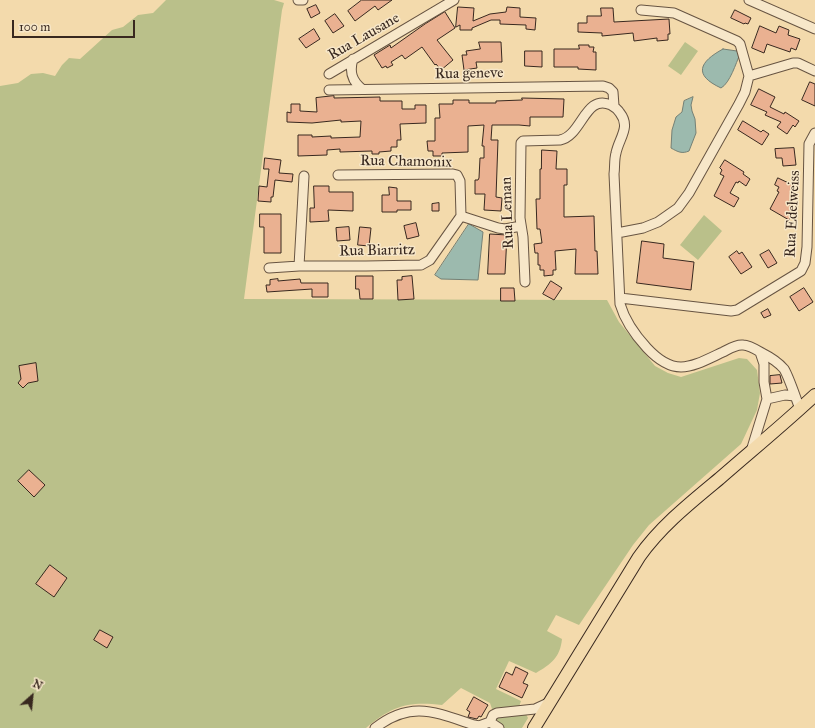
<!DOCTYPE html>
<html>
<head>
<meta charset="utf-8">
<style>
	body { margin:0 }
	#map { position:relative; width:815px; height:728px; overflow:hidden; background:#f3daac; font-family:"IM FELL Great Primer",serif }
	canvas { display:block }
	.north { position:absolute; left:12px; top:676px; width:40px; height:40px; -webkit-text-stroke:3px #f7e7c9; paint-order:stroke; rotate:27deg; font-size:11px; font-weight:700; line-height:16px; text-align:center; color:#38281f }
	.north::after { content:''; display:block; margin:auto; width:14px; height:18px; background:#38281f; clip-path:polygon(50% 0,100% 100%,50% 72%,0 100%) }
	.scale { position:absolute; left:12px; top:20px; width:123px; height:18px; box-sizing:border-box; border:2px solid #38281f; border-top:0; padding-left:5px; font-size:12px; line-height:14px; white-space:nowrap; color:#38281f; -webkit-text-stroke:3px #f7e7c9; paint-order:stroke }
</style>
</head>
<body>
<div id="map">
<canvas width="815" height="728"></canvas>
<div class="north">N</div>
<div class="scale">100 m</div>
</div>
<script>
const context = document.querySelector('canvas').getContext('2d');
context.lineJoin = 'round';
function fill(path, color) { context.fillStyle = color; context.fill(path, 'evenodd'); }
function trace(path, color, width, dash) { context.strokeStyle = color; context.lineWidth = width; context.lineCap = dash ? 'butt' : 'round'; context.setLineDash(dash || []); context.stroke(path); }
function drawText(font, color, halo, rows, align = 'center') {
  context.font = font + ' "IM FELL Great Primer",serif'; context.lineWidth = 3; context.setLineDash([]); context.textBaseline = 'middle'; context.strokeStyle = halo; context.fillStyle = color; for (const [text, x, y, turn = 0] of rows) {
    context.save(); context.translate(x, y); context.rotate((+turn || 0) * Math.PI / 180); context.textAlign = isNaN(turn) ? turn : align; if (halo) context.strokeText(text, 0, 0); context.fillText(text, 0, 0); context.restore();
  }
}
const green = new Path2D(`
	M166,0H274L284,3L282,10L244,299L607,300L619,322L655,366L668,373L681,377L739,358L747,359L757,370L760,393L757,410L741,444L649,525L633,545L579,625L556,615L547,631L562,639C560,658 551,664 536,673L509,661L496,689L521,701L519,707L492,709L490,703L461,688L442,705C408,701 392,706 366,728H0V86L18,83L31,74L43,73L55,76L62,65L69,58L80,59L112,30L123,27L138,15L153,13Z
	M685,42L698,51L681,75L668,66Z
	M704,215L722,231L698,260L680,245Z
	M526,714L528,718L522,728H504L496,719V717Z`);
const water = new Path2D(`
	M723,49L737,51L740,54C736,63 730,83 721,88C693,75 699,62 723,49Z
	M693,97L691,105L692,111L695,119L696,133L689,151C682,154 678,152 671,148L672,130L676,117L682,112L684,101Z
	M469,224L483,232L478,280L441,279L435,275Z`);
const building = new Path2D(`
	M362,0H392L378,10L375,6L355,21L348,11Z
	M316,5L320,13L311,18L307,9Z
	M458,7L474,8L473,21L490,14L506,12L507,7L520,8V17L536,18L535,30L526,29V25L500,24V20H491L472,28V30H460V25L456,27Z
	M601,8H613L614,22L669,19L670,34H668V40L657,41V38L634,41L633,33L602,36V33L578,32V23H587V16H601Z
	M735,10L751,18L748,24L745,23L744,24L731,18Z
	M445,12L455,28L437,40L453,60L441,70L436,64L435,65L422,47L405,59L402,55L391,62L393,65L387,68L386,66L382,68L374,55L390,45L391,48L425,24Z
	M335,14L344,26L333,33L325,21Z
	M760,26L776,33L779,26L789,30L788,35L800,39L796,50L791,48L790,52L767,44L764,53L752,48Z
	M314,29L320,39L306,48L299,39Z
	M479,42H501L502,62H476L477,68L464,70L462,55H467L466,51L480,49Z
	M579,45H589V47H594L593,52H596V70L578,69V67H554V49H579Z
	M525,51H542V67L525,66Z
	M810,82L815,84V106L802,100Z
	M759,89L775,97L770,107L784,114L785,112L799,121L795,127L793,125L787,134L777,127L781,122L765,115L767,112L751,105Z
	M334,96V98L380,97V101H402V109H415V105H426V123L400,124L401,140H397V147H391V151L379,152V154H372V151L340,152V149L327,150V155L298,156V135H312V137L331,136V138L360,137L361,121L341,122V120L312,123L287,122V112L291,113V104H300V111L317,112L316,98Z
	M522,98L564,99L563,117H530V126L519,125H492L491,140H498L496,197L502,198L501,211L484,210L485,194H475V180H478L479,178L480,158H484V146H482L484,125L468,126V152L442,153V156H433V151H428L427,141H435V118H440L439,104H453V100H469V103H496V101L522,100Z
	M743,121L761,132L763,130L769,134L762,145L738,130Z
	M794,148L796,165L783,166L782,158H776L775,149Z
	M542,150L557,151L556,169H567V185H564V217L594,216L595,251H597L598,274H575L576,249L555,251L556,270H553V275L544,276V270H540V265H538V253H535L534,244L542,243L540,229H537L536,199H540V169H541Z
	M265,158L281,160L279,173L293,174L292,182L275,180L273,197H271V202L258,201L259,186L267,187L269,169H264Z
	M725,160L744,172L743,174L750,179L746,186L739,181L738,183L736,182L730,193L739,198L734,207L714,196L724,176L720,174L722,170L720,168Z
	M778,178L797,187L788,204L796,208L789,220L770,209L779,192L777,191L779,187L775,185Z
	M314,186H329V192H353V211L328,210L329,221L310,222V208H314Z
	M389,187L397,188V201H411V210H397V212H382V195H389Z
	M439,203V211H432V204Z
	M260,214H281V253H264V227H260Z
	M416,223L419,236L407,239L404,226Z
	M349,227L350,240L337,241L336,228Z
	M360,227L371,228L369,246L358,245Z
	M490,234L507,235L505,274H488Z
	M642,241L664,244L663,258L694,262L691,290L637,283Z
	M769,250L777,263L768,268L760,255Z
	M737,251L739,254L742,252L752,267L741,274L729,257Z
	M356,276H373V299H360L359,289H356Z
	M412,276L414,299L398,300L397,280H402V277Z
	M278,279V281L300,279L301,283H328V297H312V289L267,292L266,285H270V280Z
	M551,281L562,288L554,300L543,294Z
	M501,288H514L515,301H501Z
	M804,288L813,302L799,311L790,297Z
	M768,309L771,315L764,318L761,313Z
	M36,363L38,381L28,383L23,388L18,383L21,379L19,366Z
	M780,375L782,383L770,384V376Z
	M29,470L45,485L34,497L18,481Z
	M50,565L67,578L54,597L36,584Z
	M100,630L113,637L107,648L94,640Z
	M516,667L528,673L523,683L528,685L522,698L499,687L506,672L512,675Z
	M474,697L488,705L481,717L479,716L477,719L468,717L470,712L467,710Z`);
const minor = new Path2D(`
	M298,0H303
	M749,0L815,29
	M353,59C349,72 352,81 362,89
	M329,74L454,0
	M749,76L793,63H798L815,71
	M329,90L603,86L609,88L613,92L614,106
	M338,175L453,174L457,175L460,181L461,216
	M461,216L498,228L505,229L521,226
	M617,233L643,228L658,222L678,208L689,193L739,104L745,92L749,76L740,44L737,41L674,13L641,10
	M299,266L304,176
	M269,268L299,266H366L421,265L430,260L461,216
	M525,282L523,237L520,218L521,143L523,141L560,140C582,136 585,93 611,105C615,107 618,110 620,113C631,127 619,138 616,153C614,160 615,167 614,174L620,304C625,321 635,335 647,348C675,378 691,367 723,352C729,349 736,344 743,345C749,345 757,350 762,353C770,357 778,362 784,369C789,377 796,399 800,409
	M620,298L731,311L737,310L801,271L805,263L807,247L809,144L815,133
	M767,399L785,395L795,396
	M751,451L767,399L764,382V364L760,352
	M375,728C411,700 435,712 474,725L479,726L490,722
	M499,728L490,722L493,715L497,713L535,709L550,702`);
const major = new Path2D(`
	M534,728L639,557C661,526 690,503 719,479C751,451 784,424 815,395`);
const streetNames = [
	["Rua Lausane",364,37,-30],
	["Rua geneve",469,74,-1],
	["Rua Chamonix",406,162,1],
	["Rua Leman",508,213,-92],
	["Rua Edelweiss",793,214,-87],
	["Rua Biarritz",377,251,-1]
];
fill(green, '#bac08a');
fill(water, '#9cbaae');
trace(water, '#748075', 1);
fill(building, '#eab191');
trace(building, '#38281f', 1);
trace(minor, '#675442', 11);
trace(major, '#38281f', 14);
trace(minor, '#f7e7c9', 9);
trace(major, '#f3daac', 12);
drawText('15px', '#38281f', '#f7e7c9', streetNames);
</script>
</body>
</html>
